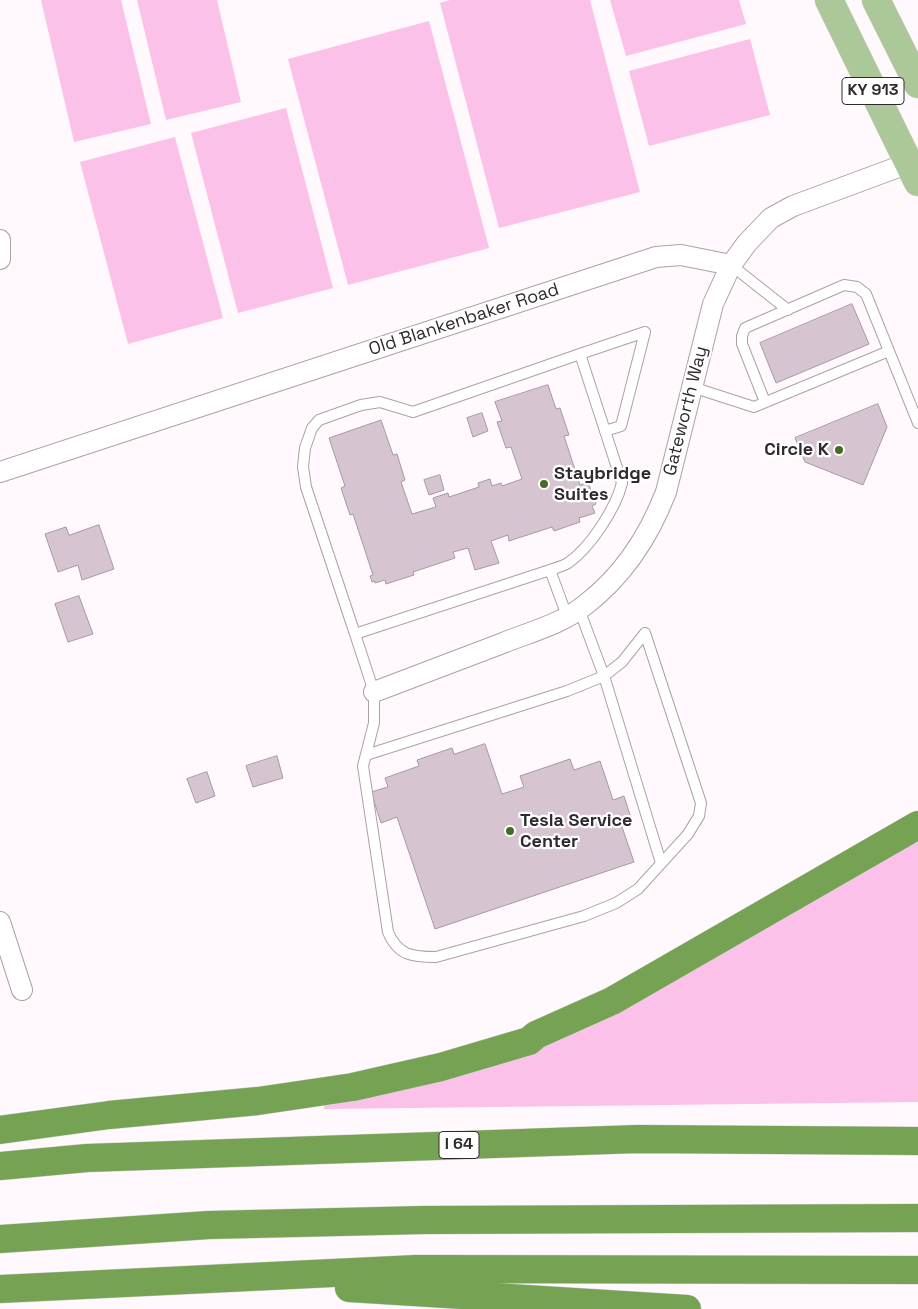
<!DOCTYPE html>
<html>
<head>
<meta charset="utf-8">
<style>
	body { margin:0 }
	canvas { display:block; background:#fff8fc }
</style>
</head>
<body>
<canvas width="918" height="1309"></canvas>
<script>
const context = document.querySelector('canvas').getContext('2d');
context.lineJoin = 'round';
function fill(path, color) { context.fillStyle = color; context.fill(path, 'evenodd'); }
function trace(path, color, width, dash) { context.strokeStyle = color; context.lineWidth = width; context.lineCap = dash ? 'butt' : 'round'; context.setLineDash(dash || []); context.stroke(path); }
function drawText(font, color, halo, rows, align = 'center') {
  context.font = font + ' "Space Grotesk",sans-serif'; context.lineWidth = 4.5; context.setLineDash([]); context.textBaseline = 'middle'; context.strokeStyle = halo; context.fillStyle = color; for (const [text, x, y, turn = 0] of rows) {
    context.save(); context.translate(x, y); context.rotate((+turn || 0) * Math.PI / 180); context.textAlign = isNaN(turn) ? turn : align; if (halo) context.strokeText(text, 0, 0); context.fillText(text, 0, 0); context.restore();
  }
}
const green = new Path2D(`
	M41,0H121L151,124L74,142Z
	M137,0H217L241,102L166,120Z
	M450,0H590L640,192L499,228L440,3Z
	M610,0H739L746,24L626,56Z
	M429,21L489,248L348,285L288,59Z
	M750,39L770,115L649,146L629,71Z
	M286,108L333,288L238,313L191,133Z
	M175,137L223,318L128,344L80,162Z
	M918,839V1102L324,1109V1105L408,1088Z`);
const building = new Path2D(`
	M852,304L869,344L776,383L760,343Z
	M548,385L556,409L560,408L569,435L564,436L580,485L588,482L596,504L592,506L595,513L579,518L580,522L554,531L552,527L509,541L508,535L491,541L499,563L475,570L468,548L453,552L455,558L413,572L414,575L386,584L385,580L375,583V581L372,582L370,576L373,575L353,514L350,515L341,488L345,486L329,438L381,420L393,455L397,454L405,480L401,482L412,514L436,507L433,498L448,493L449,497L479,487L478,483L490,479L492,486L501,483L502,486L522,479L511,447L506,448L497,422L502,421L495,402Z
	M878,404L887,427L863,485L805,462L795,438Z
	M482,413L488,431L473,437L467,418Z
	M440,475L444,490L429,495L424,480Z
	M99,525L114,569L82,580L78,565L58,572L45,534L66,527L69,535Z
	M79,596L93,634L68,642L55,604Z
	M485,744L502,794L524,787L520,776L570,759L574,770L600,761L613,800L624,796L632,821L621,824L634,862L435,929L397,817L381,823L371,792L388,787L385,778L419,766L417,760L452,748L454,754Z
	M277,756L283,778L253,787L246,766Z
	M207,772L215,796L196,803L187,779Z`);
const service = new Path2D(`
	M731,265L788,310
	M889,351L918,423
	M580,354L645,332L621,426L605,431
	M692,387L754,407L889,351L866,294L857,287L844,285L745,328L742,336V344L765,402
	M579,609L604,676L661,863
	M355,634L306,487L303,467L305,448L312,428L319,420L361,405L380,402L413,412L580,354L622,483C616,508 590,548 568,563C563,566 556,568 550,570
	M366,755L567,691L604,676L622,662L645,633L701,803L699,816L688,834L638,889L616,903L584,916L436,957C413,957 398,956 388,932L363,766L374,723V692L355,634L550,570L567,616`);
const minor = new Path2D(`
	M0,240V259
	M0,472L656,257L681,255L731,265L747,243L771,218L793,206L909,163
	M374,692C417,676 460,659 503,643C530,632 562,624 585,605C623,576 649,536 666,492L713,304L731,265
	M0,922L22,990`);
const primary = new Path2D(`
	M829,0L918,182
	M876,0L918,84`);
const motorway = new Path2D(`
	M0,1130L109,1115L258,1101L353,1087L441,1067L529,1041L536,1035L612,1001L918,825
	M0,1166L87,1158L638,1139L918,1141
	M0,1239L209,1225L424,1220L918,1218
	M349,1288L687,1309
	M0,1289L416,1269L918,1270`);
const markers = [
	[839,450,5,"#456b25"],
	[544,484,5,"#456b25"],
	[510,831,5,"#456b25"]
];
const shields = [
	[873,91,62],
	[459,1145,40]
];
const shieldNames = [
	["KY 913",873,91],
	["I 64",459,1145]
];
const streetNames = [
	["Old Blankenbaker Road",464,320,-18],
	["Gateworth Way",686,411,-76]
];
const poiNames = [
	["Circle K",829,450,"right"],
	["Staybridge",554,474],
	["Suites",554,495],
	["Tesla Service",520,821],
	["Center",520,842]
];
fill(green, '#fbc1e8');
fill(building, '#d6c5d0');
trace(building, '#a898a3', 1);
trace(service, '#af9fa9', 12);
trace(minor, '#af9fa9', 22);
trace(primary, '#d6d4d5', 29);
trace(motorway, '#d6d4d5', 29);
trace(service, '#fff', 10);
trace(minor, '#fff', 20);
trace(primary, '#acc798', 28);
trace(motorway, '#75a253', 28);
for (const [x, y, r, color] of markers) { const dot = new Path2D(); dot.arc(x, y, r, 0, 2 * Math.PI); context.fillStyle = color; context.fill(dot); trace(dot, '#fff', 2); }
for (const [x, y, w] of shields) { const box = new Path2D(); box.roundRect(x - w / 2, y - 13.5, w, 27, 4); context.fillStyle = '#fff'; context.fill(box); trace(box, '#302a2e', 1); }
drawText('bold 16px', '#302a2e', null, shieldNames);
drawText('18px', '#302a2e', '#fff', streetNames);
drawText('bold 18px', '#302a2e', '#fff', poiNames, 'left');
</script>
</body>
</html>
